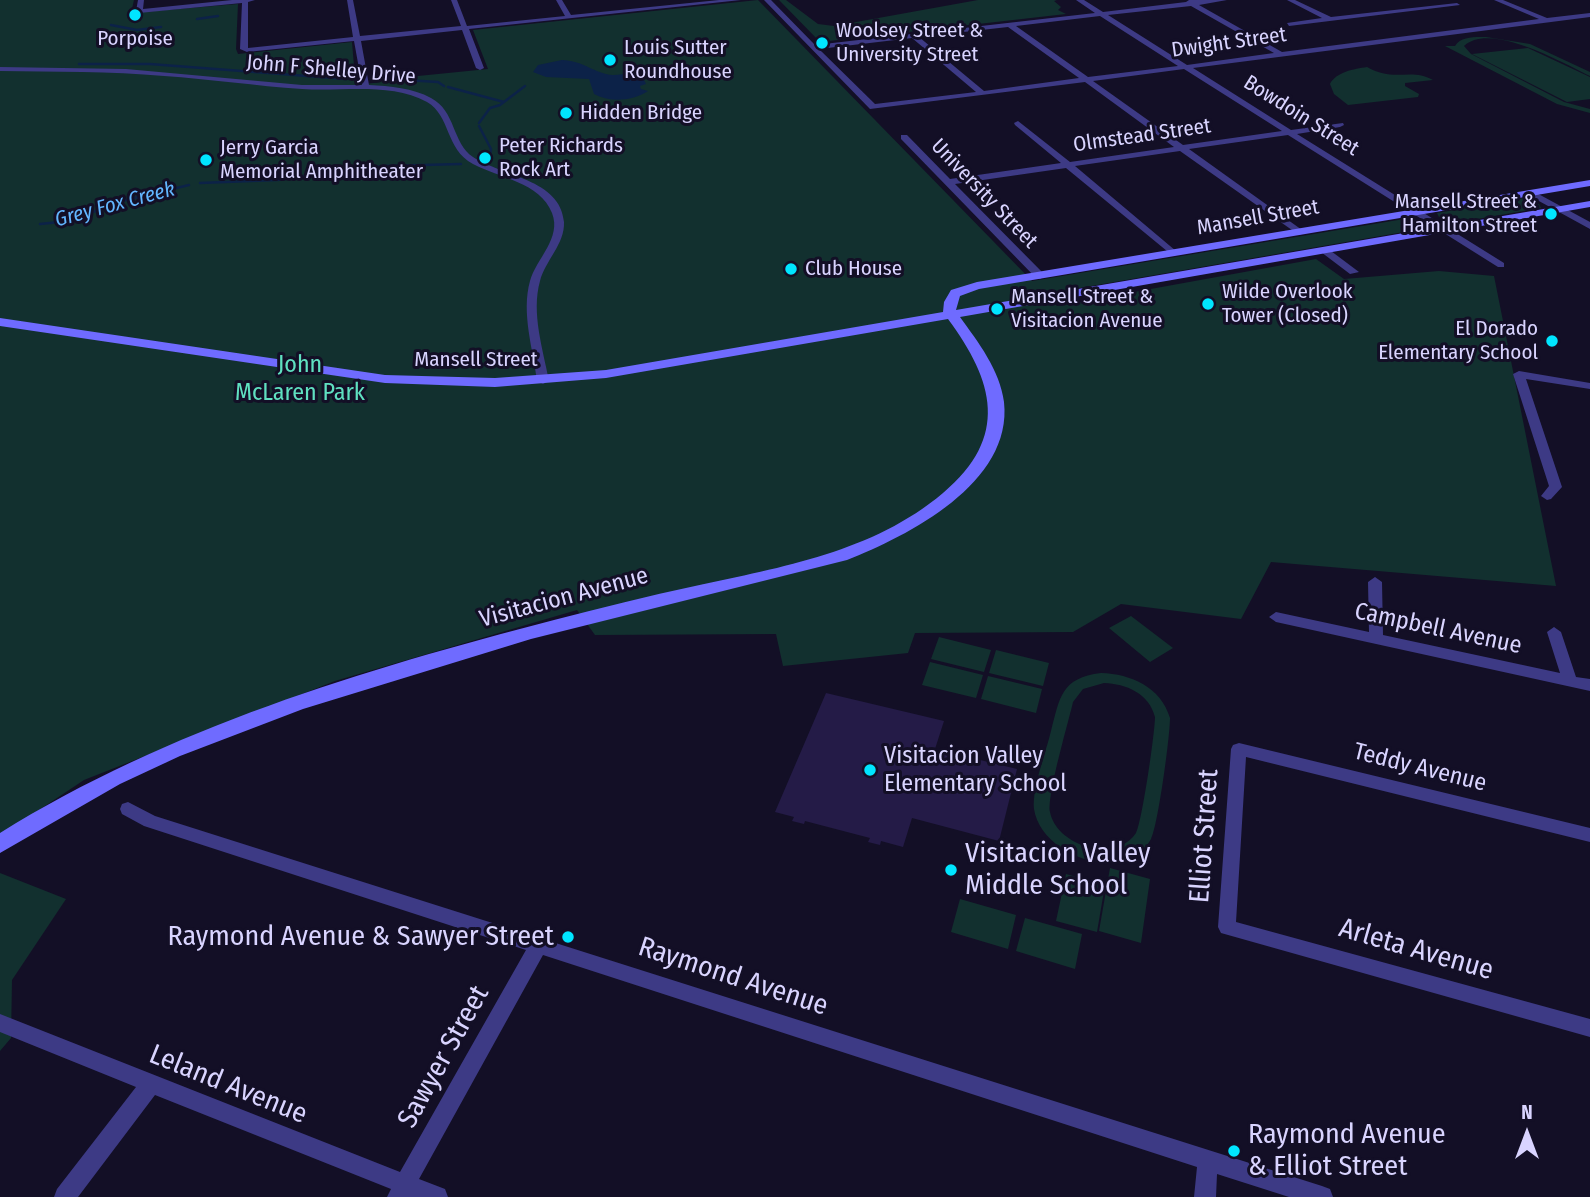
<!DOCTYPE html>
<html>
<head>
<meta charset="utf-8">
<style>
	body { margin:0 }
	#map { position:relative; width:1590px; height:1197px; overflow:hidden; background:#130f26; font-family:"Fira Sans Condensed",sans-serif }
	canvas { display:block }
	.north { position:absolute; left:1492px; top:1099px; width:70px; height:70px; -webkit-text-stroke:5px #130f26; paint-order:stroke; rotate:0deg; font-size:19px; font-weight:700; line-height:28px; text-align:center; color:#d9d4ff }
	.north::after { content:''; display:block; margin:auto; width:24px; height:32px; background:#d9d4ff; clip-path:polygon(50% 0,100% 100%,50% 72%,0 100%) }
</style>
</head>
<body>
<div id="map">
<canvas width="1590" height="1197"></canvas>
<div class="north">N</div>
</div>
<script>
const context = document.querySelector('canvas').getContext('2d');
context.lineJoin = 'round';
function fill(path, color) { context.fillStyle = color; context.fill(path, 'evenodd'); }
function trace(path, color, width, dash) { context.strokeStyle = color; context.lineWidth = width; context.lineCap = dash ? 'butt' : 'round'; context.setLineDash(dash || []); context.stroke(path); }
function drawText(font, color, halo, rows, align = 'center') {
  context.font = font + ' "Fira Sans Condensed",sans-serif'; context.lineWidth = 6; context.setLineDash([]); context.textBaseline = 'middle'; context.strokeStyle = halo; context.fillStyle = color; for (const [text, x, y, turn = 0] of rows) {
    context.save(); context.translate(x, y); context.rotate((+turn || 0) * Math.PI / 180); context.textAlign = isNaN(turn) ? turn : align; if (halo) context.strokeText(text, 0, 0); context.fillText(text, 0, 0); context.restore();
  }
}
const green = new Path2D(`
	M0,0H134L131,13L238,4L236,49L238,54L352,42L355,78L358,79L356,85L382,82L378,80L488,69L473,30L758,0L1032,281L1410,218L1426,225L1427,228L1045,294L1057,306L1316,259L1344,279L1439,271L1494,276L1556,586L1271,562L1241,619L1121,604L1073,632L915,633L908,653L783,666L776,634L595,635L577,610L335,681L84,780L0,836Z
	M779,0H786L818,24L834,26L978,0H1057L1054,1L1061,7L1058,10L1066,14L820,42Z
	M1486,37L1530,44L1590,72V76C1563,63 1490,21 1464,46L1471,54L1564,102L1590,109V113L1557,104L1445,46H1455C1461,36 1475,37 1486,37Z
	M1528,48L1590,77V99L1567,102L1472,54Z
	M1367,67C1395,83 1410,67 1433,80L1405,83V86L1419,94L1418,97L1348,105L1334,94L1330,84C1336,72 1354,69 1367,67Z
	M1524,198L1539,204L1541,208L1454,223L1439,217L1437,213Z
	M1131,616L1173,648L1150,662L1109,628Z
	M939,637L991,650L984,672L931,659Z
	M996,650L1049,663L1043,686L989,673Z
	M930,662L983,675L976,698L922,685Z
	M1101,673C1131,674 1161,687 1170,718C1170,737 1158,826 1151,839C1125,886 1041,856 1034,809C1032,788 1046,752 1051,731C1060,697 1061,678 1101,673ZM1104,683C1126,684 1149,693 1155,717C1155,732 1142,823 1136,833C1124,851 1100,851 1082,845C1068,840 1053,828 1050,812C1047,795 1068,724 1073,702L1083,689Z
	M988,676L1042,689L1036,713L981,699Z
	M1110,868L1150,879L1141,943L1099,931Z
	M0,873L66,899L12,980L11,1038L0,1051Z
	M1066,874L1105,885L1097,932L1056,921Z
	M960,899L1016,915L1008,949L951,932Z
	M1025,918L1082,934L1075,969L1016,951Z`);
const water = new Path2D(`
	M562,60C582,61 588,69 606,74C620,79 638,64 646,84L640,86L641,89L648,91C633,101 610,103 594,94L589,79L546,77L533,72L538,65Z`);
const stream = new Path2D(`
	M197,19L218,16
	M111,25L137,30L161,27
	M79,64H150L346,79
	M388,79L438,82L444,86
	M448,87L504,102
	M479,123L490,108L500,105L525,86
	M479,126L491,149L490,154
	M481,160L486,157
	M200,183L277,180L384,166L461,164
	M40,224L69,221L122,201L189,185`);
const building = new Path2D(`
	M826,693L944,721L935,749L1017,769L999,841L912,818L903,847L881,841L880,845L868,842L870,838L805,821L804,824L792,821L794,817L775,812Z`);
const street = new Path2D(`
	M138,0H144L143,9L232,0H255L248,2V48L353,37L347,0H353L360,36L461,26L451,0H457L467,26L565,16L556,0H562L571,15L719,0H741L469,29L484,68L480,70L476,68L462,30L361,41L369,85C390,86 413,88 431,98C456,111 452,143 473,157C501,176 561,179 564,222C565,244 545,261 540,281C531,313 543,349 549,381L543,384L537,381C533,349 521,313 530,281C536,259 562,238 552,213C540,182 499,178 473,164C445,149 451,116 427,102C390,82 342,92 302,89C256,86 210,79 164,76C110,71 55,72 0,71V67L126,69L302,85H362L354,41L247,52L240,49L242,3L139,13L136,11Z
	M764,0H771L815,45L1095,13L1076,0H1084L1103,12L1186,2L1189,0H1227L1199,5L1282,52L1539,19L1494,0H1503L1547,18L1590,13V17L1193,68L1291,130L1343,123L1344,125L1340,127L1297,134L1504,263V267H1498L1288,135L1189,149L1302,230V234L1299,235L1180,151L1075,166L1176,251V255L1173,256L1066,168L955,184L1044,274L1045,276L1040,279L1036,278L901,139V135H907L950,179L1061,163L1015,125L1014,123L1018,121L1070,162L1174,147L1085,82L870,109ZM1191,6L1274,53L1187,65L1108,15ZM1100,16L1178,66L1088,77L1016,26ZM1008,27L1079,78L984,91L919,37ZM912,38L976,92L875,104L819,49ZM1184,69L1282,131L1183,145L1093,81Z
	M1287,0H1295L1331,17L1457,3L1460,5L1289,26L1287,23L1322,18Z
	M1531,190L1590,222V229L1528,195V191Z
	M1321,248H1327L1359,272L1350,274L1321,252Z
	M1519,371L1590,383V389L1526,379L1562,487L1551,499L1547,500L1541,496L1549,486L1513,374Z
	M1375,577L1382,582L1383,635L1560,673L1547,632L1554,627L1561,632L1576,677L1590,679V691L1276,622L1269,617L1276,612L1369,632L1368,582Z
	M1239,743L1590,828V842L1246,757L1236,922L1590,1019V1037L1221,933L1218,927L1231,749L1233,745Z
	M128,802L155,816L1322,1186L1330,1189L1333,1197H1289L1217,1174L1216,1197H1194L1197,1167L543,955L419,1179L445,1189L448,1197H387L391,1189L155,1095L78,1197H54L57,1189L136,1087L0,1032V1014L400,1172L526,950L144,826L122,814L120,809L122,804Z`);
const secondary = new Path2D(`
	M1590,180V186L979,289L960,296L956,310L1590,201V207L960,317C978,342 1000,370 1004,402C1013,483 908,536 847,560L531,639L303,709L180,756L120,784L0,853V833C169,728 362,670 554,620C601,608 648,596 695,586C782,567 873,552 943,493C1010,437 994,381 948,319L606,378L495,387L385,383L0,326V318L385,375L495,378L606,370L943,312L944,302L951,290L977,282Z`);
const markers = [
	[135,15,7,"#00e5ff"],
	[822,43,7,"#00e5ff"],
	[610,60,7,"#00e5ff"],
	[566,113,7,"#00e5ff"],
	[485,158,7,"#00e5ff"],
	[206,160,7,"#00e5ff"],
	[1551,214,7,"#00e5ff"],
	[791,269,7,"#00e5ff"],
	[1208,304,7,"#00e5ff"],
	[997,309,7,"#00e5ff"],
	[1552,341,7,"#00e5ff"],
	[870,770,7,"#00e5ff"],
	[951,870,7,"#00e5ff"],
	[568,937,7,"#00e5ff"],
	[1234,1151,7,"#00e5ff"]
];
const farPoinames = [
	["Woolsey Street &",836,31],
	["University Street",836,55],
	["Porpoise",135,39,"center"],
	["Louis Sutter",624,48],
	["Roundhouse",624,72],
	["Hidden Bridge",580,113],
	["Peter Richards",499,146],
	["Rock Art",499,170],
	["Jerry Garcia",220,148],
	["Memorial Amphitheater",220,172],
	["Mansell Street &",1537,202,"right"],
	["Hamilton Street",1537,226,"right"],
	["Club House",805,269],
	["Wilde Overlook",1222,292],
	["Tower (Closed)",1222,316],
	["Mansell Street &",1011,297],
	["Visitacion Avenue",1011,321],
	["El Dorado",1538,329,"right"],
	["Elementary School",1538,353,"right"]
];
const farStreetnames = [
	["Dwight Street",1229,43,-8],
	["John F Shelley Drive",331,70,5],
	["Bowdoin Street",1301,116,32],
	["Olmstead Street",1142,136,-8],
	["University Street",984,194,46],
	["Mansell Street",1258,218,-10],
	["Mansell Street",476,360]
];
const farWaternames = [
	["Grey Fox Creek",115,205,-15]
];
const parkNames = [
	["John",300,365],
	["McLaren Park",300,393]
];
const streetNames = [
	["Visitacion Avenue",564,598,-15],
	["Campbell Avenue",1438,629,12],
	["Teddy Avenue",1420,768,14]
];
const poiNames = [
	["Visitacion Valley",884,756],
	["Elementary School",884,784]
];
const nearStreetnames = [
	["Elliot Street",1205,836,-86],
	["Arleta Avenue",1416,950,16],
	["Raymond Avenue",733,977,18],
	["Sawyer Street",444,1057,-61],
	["Leland Avenue",228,1085,22]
];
const nearPoinames = [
	["Visitacion Valley",965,854],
	["Middle School",965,886],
	["Raymond Avenue & Sawyer Street",554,937,"right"],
	["Raymond Avenue",1248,1135],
	["& Elliot Street",1248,1167]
];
fill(green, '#12302f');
fill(water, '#0c2248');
trace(stream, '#0c2248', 2.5);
fill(building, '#241b47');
fill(street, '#3d3a85');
fill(secondary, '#6f6bff');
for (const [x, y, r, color] of markers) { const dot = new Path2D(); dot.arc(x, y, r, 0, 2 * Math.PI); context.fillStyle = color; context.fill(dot); trace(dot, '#130f26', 2.5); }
drawText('21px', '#d9d4ff', '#130f26', farPoinames, 'left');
drawText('21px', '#d9d4ff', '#130f26', farStreetnames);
drawText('italic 21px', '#62b6ff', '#130f26', farWaternames);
drawText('24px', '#5fe0c0', '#130f26', parkNames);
drawText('24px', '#d9d4ff', '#130f26', streetNames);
drawText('24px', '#d9d4ff', '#130f26', poiNames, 'left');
drawText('28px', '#d9d4ff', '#130f26', nearStreetnames);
drawText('28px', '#d9d4ff', '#130f26', nearPoinames, 'left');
</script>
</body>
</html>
